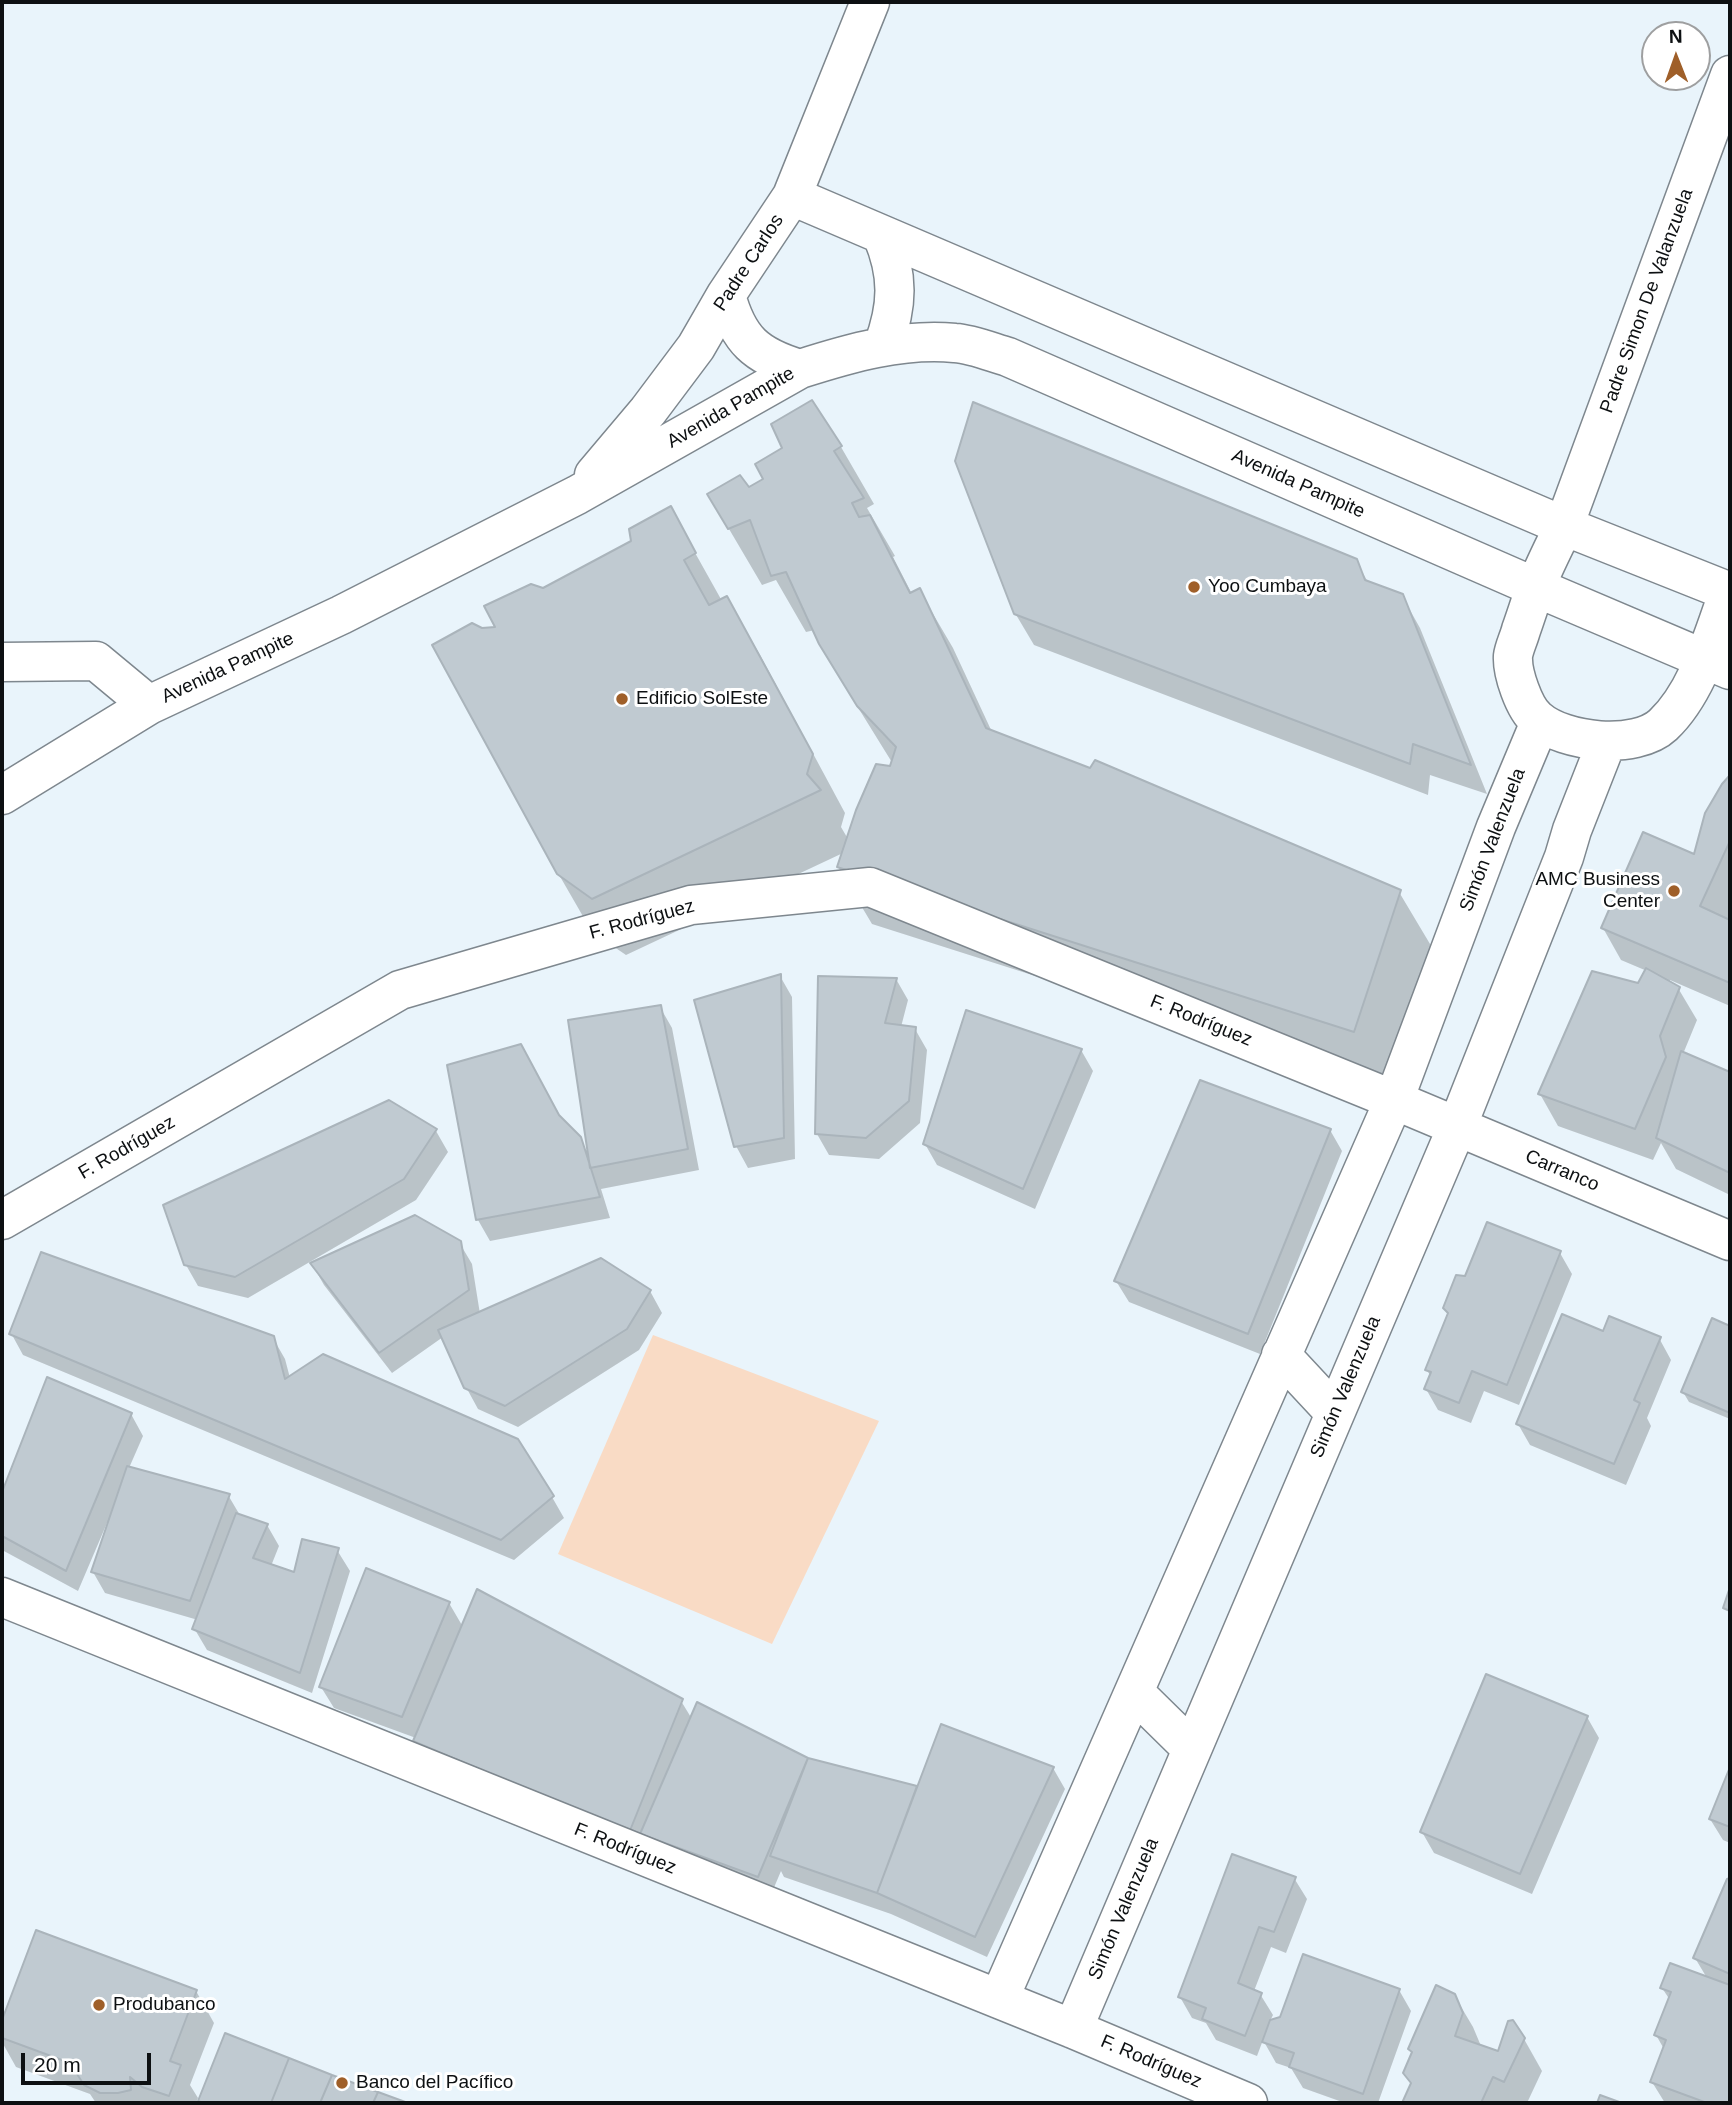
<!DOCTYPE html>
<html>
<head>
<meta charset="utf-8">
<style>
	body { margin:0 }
	#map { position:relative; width:1732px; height:2105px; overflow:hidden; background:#e9f4fb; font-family:Helvetica,sans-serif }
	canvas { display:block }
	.frame { position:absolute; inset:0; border:4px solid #0d1012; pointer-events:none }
	.north { position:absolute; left:1641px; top:21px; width:70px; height:70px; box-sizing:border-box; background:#fff; border:2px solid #9e9fa0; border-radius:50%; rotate:359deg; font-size:19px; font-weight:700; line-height:28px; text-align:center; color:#0d1012 }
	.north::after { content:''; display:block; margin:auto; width:24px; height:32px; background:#9f5f29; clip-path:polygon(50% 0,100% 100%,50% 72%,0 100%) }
	.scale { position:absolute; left:21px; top:2053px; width:130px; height:32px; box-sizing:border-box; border:4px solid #0d1012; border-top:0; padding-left:9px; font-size:21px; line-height:24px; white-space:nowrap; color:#0d1012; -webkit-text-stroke:5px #fff; paint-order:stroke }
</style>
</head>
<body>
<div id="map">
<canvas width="1732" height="2105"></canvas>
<div class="frame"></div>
<div class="north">N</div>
<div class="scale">20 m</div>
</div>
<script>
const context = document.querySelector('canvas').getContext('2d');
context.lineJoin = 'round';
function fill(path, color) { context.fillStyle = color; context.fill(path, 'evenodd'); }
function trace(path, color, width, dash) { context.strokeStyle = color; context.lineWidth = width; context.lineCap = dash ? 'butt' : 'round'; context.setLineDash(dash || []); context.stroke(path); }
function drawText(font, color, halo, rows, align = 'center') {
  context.font = font + ' Helvetica,sans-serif'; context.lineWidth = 6; context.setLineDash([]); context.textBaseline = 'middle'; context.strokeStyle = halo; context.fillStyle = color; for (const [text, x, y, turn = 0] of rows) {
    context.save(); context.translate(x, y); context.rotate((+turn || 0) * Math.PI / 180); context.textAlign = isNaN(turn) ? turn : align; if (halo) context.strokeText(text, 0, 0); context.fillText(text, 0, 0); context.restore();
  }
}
const green = new Path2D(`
	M653,1335L879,1421L772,1644L558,1554Z`);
const shadow = new Path2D(`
	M841,447L874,504L867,508L895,556L893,557L912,594L919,590L953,648L992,732L1399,892L1433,949L1387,1088L872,924L838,867L843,853L626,955L592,932L558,873L481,630L497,629L543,590L633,542L670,508L722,601L727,598L760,655L845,813L841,827L848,839L893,764L854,701L815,630L806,632L776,580L762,585L709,495L748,490Z
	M1356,561L1369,584L1402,596L1420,628L1487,794L1430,775L1428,795L1034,645L1015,613Z
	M1730,779V1006L1670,980L1669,983L1678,988L1697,1020L1683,1054L1730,1074V1195L1676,1169L1661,1143L1653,1160L1558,1126L1540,1094L1639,985L1647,971L1621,960L1603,928L1695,856L1724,786Z
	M780,976L792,997L795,1159L748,1168L736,1146Z
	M896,979L908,1000L901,1027L915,1029L927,1050L920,1123L879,1159L829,1155L817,1134Z
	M660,1007L672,1028L699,1170L601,1189L610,1218L490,1241L478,1220L449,1066L559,1118L579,1138L590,1158Z
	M1081,1050L1093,1071L1035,1209L937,1165L925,1144Z
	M1330,1130L1342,1151L1260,1354L1129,1302L1116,1281Z
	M436,1131L448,1152L416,1200L248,1298L198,1286L186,1265Z
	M459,1242L472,1264L480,1314L650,1291L662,1313L639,1350L518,1427L478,1409L466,1387L443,1337L392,1373L324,1285L312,1264Z
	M1560,1253L1572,1274L1519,1405L1484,1391L1471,1423L1438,1410L1426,1389L1431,1377L1427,1370L1449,1316L1444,1308L1466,1278Z
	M1713,1320L1730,1328V1419L1689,1402L1683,1392Z
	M11,1333L273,1338L285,1359L290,1378L552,1497L564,1518L514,1560L23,1355Z
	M1604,1333L1659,1338L1671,1360L1647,1418L1651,1426L1626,1485L1530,1445L1518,1424Z
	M48,1379L131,1414L143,1436L129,1468L228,1495L241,1517L267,1525L279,1546L271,1566L296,1574L337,1550L350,1571L312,1693L207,1650L194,1628L198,1620L105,1593L93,1572L109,1524L107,1523L78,1591L2,1550V1497Z
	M449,1603L463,1627L681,1701L692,1719L698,1704L808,1760L918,1788L1053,1768L1065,1789L987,1957L891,1914L784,1877L781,1871L770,1897L427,1762L414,1741L416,1738L334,1708L321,1687Z
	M1587,1717L1599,1738L1532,1894L1434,1853L1422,1832Z
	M1730,1771V1843L1723,1840L1710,1819Z
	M1294,1878L1307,1899L1286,1953L1271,1947L1254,1991L1260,1994L1273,2015L1270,2021L1399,1990L1411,2011L1378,2103H1345L1303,2088L1291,2068L1276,2063L1263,2040L1257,2056L1216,2040L1206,2023L1192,2018L1180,1997Z
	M1728,1880H1730V2103H1665L1652,2082L1664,2049L1656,2035L1670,2000L1662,1988L1707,1978L1695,1958Z
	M37,1932L196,1991L214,2023L190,2085L198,2098L196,2103H96L90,2094L16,2067L2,2042V2024Z
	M1454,1995L1473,2027L1481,2046L1499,2054L1524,2039L1542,2071L1527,2103H1404L1412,2086L1405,2073L1413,2054L1410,2049Z
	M226,2035L403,2103H201L200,2101Z`);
const building = new Path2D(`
	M812,400L842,446L834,451L864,498L852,503L859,517L870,515L910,593L920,588L986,728L1090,768L1095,760L1401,890L1354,1032L837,867L856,810L876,764L890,766L896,747L857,706L819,644L786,572L771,576L750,520L728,529L707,494L740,475L749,487L763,479L755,464L782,448L771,424Z
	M973,402L1357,559L1365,580L1403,594L1471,765L1413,744L1410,764L1014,614L955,461Z
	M671,506L696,553L684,560L709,605L727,596L813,754L807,774L821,790L592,899L557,874L432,645L472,623L482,628L495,627L484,606L531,584L543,588L631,541L629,529Z
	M1730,775V983L1601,928L1643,832L1694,854L1705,813L1722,784Z
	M1730,841V920L1700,906Z
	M1646,968L1680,987L1660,1036L1666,1057L1635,1129L1538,1094L1592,971L1638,983Z
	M781,974L784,1138L734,1147L694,1000Z
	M818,976L897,978L885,1023L916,1027L909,1101L866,1138L815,1134Z
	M661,1005L688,1149L590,1168L568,1020Z
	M966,1010L1082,1049L1023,1189L923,1144Z
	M521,1044L559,1115L581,1137L600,1197L476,1220L447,1065Z
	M1681,1051L1730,1072V1173L1656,1138Z
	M1200,1080L1331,1129L1248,1334L1114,1281Z
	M389,1100L437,1129L404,1179L235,1277L184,1265L163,1205Z
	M415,1215L461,1241L469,1290L379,1353L310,1263Z
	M1487,1222L1561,1251L1507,1385L1472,1371L1459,1403L1424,1389L1431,1372L1425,1370L1448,1313L1443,1308L1456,1275L1465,1276Z
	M41,1252L274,1336L285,1379L323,1354L518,1439L554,1496L501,1540L9,1334Z
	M601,1258L651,1290L627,1329L505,1406L464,1388L438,1330Z
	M1562,1314L1603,1331L1609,1316L1661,1337L1634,1400L1640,1403L1614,1464L1516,1424Z
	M1712,1318L1730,1326V1413L1681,1392Z
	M47,1377L132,1413L66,1571L2,1536V1492Z
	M127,1466L230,1494L190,1601L91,1572Z
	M236,1513L268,1524L253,1558L294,1572L302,1539L339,1548L300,1673L192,1629Z
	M366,1568L450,1602L402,1717L319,1687Z
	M1730,1587V1611L1723,1608Z
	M477,1589L683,1699L629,1833L413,1741Z
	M1486,1674L1588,1716L1520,1874L1420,1832Z
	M697,1702L808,1758L758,1877L640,1834Z
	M941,1724L1054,1767L975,1937L877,1893Z
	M808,1758L917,1786L877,1893L770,1856Z
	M1730,1767V1827L1709,1819Z
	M1232,1854L1296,1877L1274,1932L1259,1927L1238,1983L1262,1993L1245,2036L1202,2019L1206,2008L1178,1997Z
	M1730,1878V1974L1693,1958L1727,1879Z
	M36,1930L197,1990L170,2061L181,2065L169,2096L142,2087L130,2077L131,2090L118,2093H100L84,2085L70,2063L2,2038V2020Z
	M1303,1954L1400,1989L1363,2094L1289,2067L1294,2053L1262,2042L1270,2020L1280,2017Z
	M1670,1963L1730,1985V2103H1707L1650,2082L1666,2040L1654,2035L1671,1992L1660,1988Z
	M1436,1985L1455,1994L1463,2013L1455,2036L1498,2051L1508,2021L1513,2020L1525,2038L1504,2082L1493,2077L1481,2103H1402L1411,2083L1403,2073L1412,2052L1408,2049Z
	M225,2033L289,2058L271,2103H203L198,2101Z
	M289,2058L332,2075L320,2103H271Z
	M332,2075L378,2092L373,2103H320Z
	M378,2092L408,2103H373Z
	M1600,2095L1622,2103H1597Z`);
const minor = new Path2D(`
	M792,196L1564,526L1730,592
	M882,235C899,275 898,306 883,346
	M726,295C738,340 756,356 800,369
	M594,475L648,411L696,347L726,295L792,196L870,2
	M1729,591C1713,635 1698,692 1663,725C1636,750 1564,743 1537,719C1524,708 1512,673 1513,656C1514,648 1519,638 1521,630C1526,616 1530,603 1535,589C1543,568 1554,547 1564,526L1730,75
	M2,662L96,661L149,705
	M2,795L149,705L341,615L577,495L800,369C850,353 902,338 955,343C972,344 991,352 1008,357L1535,587L1730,670
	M2,1220L400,990L691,905L870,887L1394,1100L1730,1241
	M1281,1355L1335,1413
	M2,1597L1073,2029L1248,2103
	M1134,1692L1192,1749
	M999,1999L1394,1100L1496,827L1540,722
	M1073,2029L1457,1127L1564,857L1572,830L1607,741`);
const markers = [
	[1194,587,7,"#9f5f29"],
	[622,699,7,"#9f5f29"],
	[1674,891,7,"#9f5f29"],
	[99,2005,7,"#9f5f29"],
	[342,2083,7,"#9f5f29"]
];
const streetNames = [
	["Padre Carlos",749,263,-57],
	["Padre Simon De Valanzuela",1647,301,-70],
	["Avenida Pampite",731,408,-30],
	["Avenida Pampite",1298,484,24],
	["Avenida Pampite",228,668,-25],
	["Simón Valenzuela",1493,840,-69],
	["F. Rodríguez",642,920,-15],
	["F. Rodríguez",1201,1021,22],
	["F. Rodríguez",127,1148,-30],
	["Carranco",1562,1171,23],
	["Simón Valenzuela",1346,1387,-67],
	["F. Rodríguez",625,1849,22],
	["Simón Valenzuela",1124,1909,-67],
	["F. Rodríguez",1151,2062,23]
];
const poiNames = [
	["Yoo Cumbaya",1208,587],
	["Edificio SolEste",636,699],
	["AMC Business",1660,880,"right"],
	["Center",1660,902,"right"],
	["Produbanco",113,2005],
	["Banco del Pacífico",356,2083]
];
fill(green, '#f9dbc5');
fill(shadow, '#0003');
fill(building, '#c0cad1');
trace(building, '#aab4bb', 2);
trace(minor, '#7e878e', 41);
trace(minor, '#fff', 38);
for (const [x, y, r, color] of markers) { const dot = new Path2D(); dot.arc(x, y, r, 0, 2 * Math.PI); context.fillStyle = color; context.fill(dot); trace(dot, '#fff', 2.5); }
drawText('19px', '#0d1012', '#fff', streetNames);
drawText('19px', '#0d1012', '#fff', poiNames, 'left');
</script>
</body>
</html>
